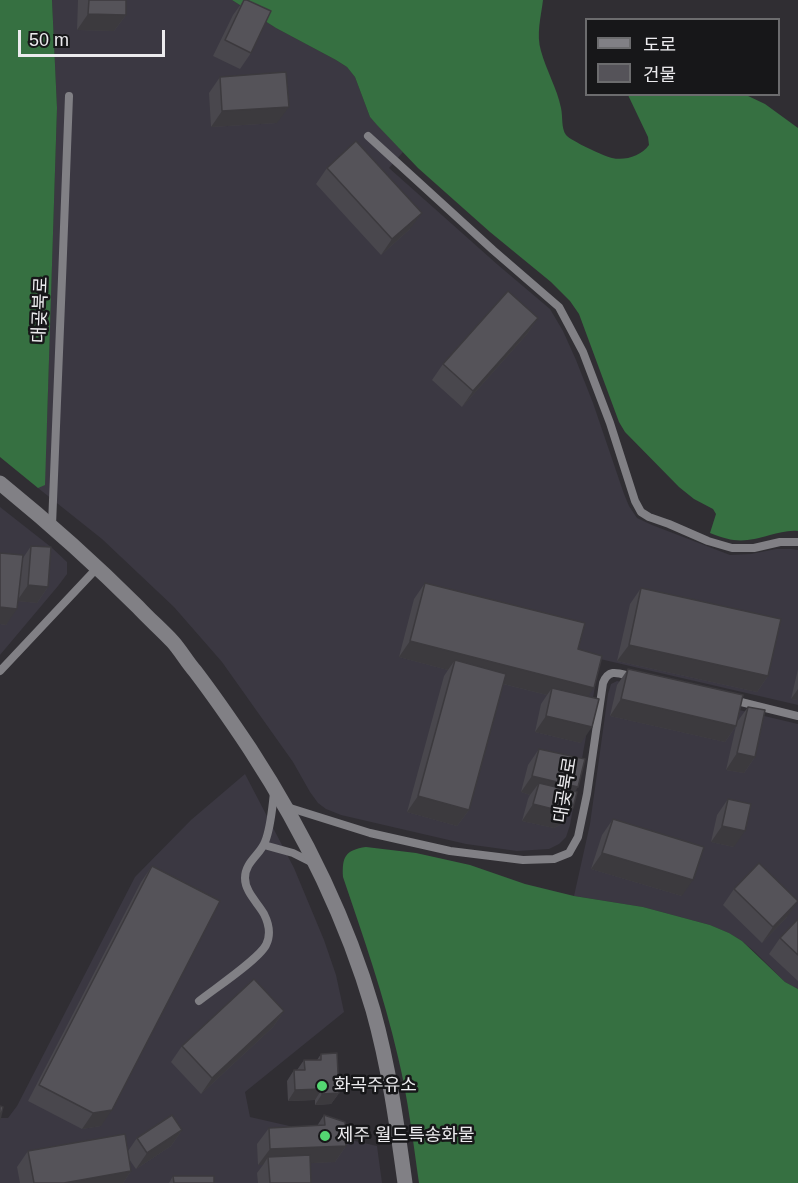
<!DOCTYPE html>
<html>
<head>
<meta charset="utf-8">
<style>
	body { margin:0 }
	#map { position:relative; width:798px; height:1183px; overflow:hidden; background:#302e33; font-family:Arial,"Noto Sans KR",sans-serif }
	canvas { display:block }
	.legend { position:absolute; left:585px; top:18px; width:195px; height:78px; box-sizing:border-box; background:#171719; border:2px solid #6c6c6e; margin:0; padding:8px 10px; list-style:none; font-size:18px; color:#ecebee }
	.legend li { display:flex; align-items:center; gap:12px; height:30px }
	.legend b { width:30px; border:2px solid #6c6c6e }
	.scale { position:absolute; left:18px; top:30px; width:147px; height:27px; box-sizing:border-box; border:3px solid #ecebee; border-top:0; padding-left:8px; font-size:18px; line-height:21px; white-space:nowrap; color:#ecebee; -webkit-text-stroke:4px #171719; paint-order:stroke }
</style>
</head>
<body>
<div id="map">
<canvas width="798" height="1183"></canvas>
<ul class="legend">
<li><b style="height:8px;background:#818085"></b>도로</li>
<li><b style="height:16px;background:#555359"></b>건물</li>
</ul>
<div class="scale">50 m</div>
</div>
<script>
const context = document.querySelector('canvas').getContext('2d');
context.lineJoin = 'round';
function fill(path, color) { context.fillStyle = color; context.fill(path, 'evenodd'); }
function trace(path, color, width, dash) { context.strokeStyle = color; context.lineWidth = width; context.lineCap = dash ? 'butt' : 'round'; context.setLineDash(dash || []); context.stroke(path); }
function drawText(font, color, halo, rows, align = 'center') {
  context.font = font + ' Arial,"Noto Sans KR",sans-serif'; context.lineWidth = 5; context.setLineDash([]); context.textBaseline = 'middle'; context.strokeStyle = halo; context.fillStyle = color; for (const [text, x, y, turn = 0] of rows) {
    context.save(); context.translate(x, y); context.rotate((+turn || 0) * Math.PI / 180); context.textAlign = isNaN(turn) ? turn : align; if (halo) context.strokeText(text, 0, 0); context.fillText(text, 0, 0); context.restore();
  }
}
const built = new Path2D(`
	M52,0H232L276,28L336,60L347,67L355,77L370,117L403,152L389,168L498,265L550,309L563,331L576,360L593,403L624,494L629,506L637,518L652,525L730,555L751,554L776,549H791L798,550V705L600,659L570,825L566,837L559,844L549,849L517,851L466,844L341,815L326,809L318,803L310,792L293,762L222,662L174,607L102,539L38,488L47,419L57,108Z
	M0,507L51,547L67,562V574L58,586L0,655Z
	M617,681L798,724V989L785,982L756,953L742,941L729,933L710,925L643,907L574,896L590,824L608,694L611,684Z
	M245,774L294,868L324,940L336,975L344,1012L245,1092L250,1117L377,1146L382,1183H0V1118H8L17,1106L135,877L191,820Z`);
const forest = new Path2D(`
	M0,0H52L57,108L45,485L38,488L0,457Z
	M232,0H543C541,17 536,34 541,51C546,70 557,88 561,108C563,117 561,128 566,135C571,141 604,156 612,158C625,161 641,156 649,145L648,137L628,95H746L765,104L798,128V531C788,530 779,533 770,535C746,542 734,543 710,533L716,514L713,509L694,499L679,487L625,432L619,422L579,314L570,301L551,282L490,232L418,168L377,125L370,117L355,77L347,67L336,60L276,28Z
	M366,847L416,853L470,865L525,884L574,896L643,907L710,925L729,933L742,941L785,982L798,989V1183H419C413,1141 408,1098 398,1057C384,996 363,936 343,877C342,857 345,850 366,847Z`);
const service = new Path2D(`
	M368,136L493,250L559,307L583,352L610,423L635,501L641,512L649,517L669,524L708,541L732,548H754L780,542H798
	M52,525C59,382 63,239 69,96
	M0,671L97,568
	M733,700L798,716
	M287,807L370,833L450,851L523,860L554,859L569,853L578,837L587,794L603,683C609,667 620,674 633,677
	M264,845L293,853L313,863
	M199,1001C214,989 258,960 266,945C271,935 269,924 264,914C258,903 245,892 245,878C245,862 260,855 265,842C271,827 272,809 274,793`);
const tertiary = new Path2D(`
	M0,483C48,522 94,563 138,607C149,619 162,630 173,642C181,651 187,662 195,671C214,696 232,722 250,749C302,829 346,917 373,1010C389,1067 397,1125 405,1183`);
const wall = new Path2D(`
	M78,0H126V15L114,31L77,30Z
	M244,0L251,53L240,69L213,56L233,15Z
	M220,77L277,123L211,127L209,93Z
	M327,168L410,229L381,255L316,184Z
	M538,318L527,334L462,407L432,380L443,364Z
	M31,546L48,587L37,603L18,601L6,625L0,624V553L23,558Z
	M425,583L578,649L588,696L581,743L535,732L541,704L547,695L503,684L469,810L457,826L407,812L444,676L448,670L399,657L414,599Z
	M641,588L768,676L757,692L617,661L630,604Z
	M628,669L737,722L748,707L755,757L744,773L726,770L736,726L725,742L610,716L617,685Z
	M798,669V700L791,699Z
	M539,749L575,791L562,824L554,828L522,821L528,799L530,795L521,792L528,765Z
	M728,799L734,847L711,842L717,815Z
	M613,819L682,896L591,869L602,835Z
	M152,866L101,1126L82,1129L28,1101L141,882Z
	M734,889L787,917L762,943L723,905Z
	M798,919V981L769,954L780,938Z
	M284,1011L273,1027L201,1094L171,1062L182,1046Z
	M321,1054L339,1093L331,1104L315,1105V1100L288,1101L287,1081L294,1070H297L304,1060H317Z
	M324,1115L346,1146L335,1162L310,1163L311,1183H258L257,1173L263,1165H258L257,1144L269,1128L317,1126Z
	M182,1130L171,1146L136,1169L129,1159L131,1171L123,1183H20L17,1167L28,1151H128L137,1138Z
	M173,1176L214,1183H169Z`);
const shadedWall = new Path2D(`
	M88,14L126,15L114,31L77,30Z
	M289,107L277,123L211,127L222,111Z
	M422,213L410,229L381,255L392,239Z
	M538,318L527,334L462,407L473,391Z
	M28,585L48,587L37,603L17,601Z
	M0,607L17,609L6,625L0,624Z
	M410,641L594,688L583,704L552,688L547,695L452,671L455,660L448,670L399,657Z
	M629,645L768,676L757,692L617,661Z
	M798,689V700L791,699Z
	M621,699L736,726L725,742L610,716Z
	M546,716L592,727L581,743L535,732Z
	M737,753L755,757L744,773L726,770Z
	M532,776L578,787L567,803L539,783L530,795L521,792Z
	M418,796L469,810L457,826L407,812Z
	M533,804L573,808L562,824L554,828L522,821Z
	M722,826L745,831L734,847L711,842Z
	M602,853L693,880L682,896L591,869Z
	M798,902L787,917L762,943L773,927Z
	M284,1011L273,1027L201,1094L212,1078Z
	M322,1089L315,1100L288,1101L295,1090Z
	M339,1093L331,1104L315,1105L322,1094Z
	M112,1110L101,1126L82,1129L93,1113Z
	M182,1130L171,1146L136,1169L147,1153Z
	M346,1146L335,1162L269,1165L268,1157L263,1165H258L270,1149Z
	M131,1171L123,1183H64Z`);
const building = new Path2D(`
	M89,0H126V15L88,14Z
	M244,0H247L271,11L251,53L225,40Z
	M286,72L289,107L222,111L220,77Z
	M356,141L422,213L392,239L327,168Z
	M508,291L538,318L473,391L443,364Z
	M31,546L51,547L48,587L28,585Z
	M0,553L23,555L17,609L0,607Z
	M425,583L585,623L578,649L602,656L594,688L410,641Z
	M641,588L781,619L768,676L629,645Z
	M455,660L506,674L469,810L418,796Z
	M628,669L743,695L736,726L621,699Z
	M552,688L599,699L592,727L546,716Z
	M748,707L765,710L755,757L737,753Z
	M539,749L585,759L578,787L532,776Z
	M539,783L577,792L573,808L565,812L533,804Z
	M728,799L751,804L745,831L722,826Z
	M613,819L704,847L693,880L602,853Z
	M759,863L798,901L773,927L734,889Z
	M152,866L220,901L112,1110L93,1113L39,1085Z
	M798,919V955L780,938Z
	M254,979L284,1011L212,1078L182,1046Z
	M337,1053L339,1093L322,1094V1089L295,1090L294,1070H305L304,1060H321V1054Z
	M0,1106L3,1107L0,1119Z
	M172,1115L182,1130L147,1153L137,1138Z
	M324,1115L345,1122L346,1146L270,1149L269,1128L325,1125Z
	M125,1134L131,1171L64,1183H34L28,1151Z
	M310,1155L311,1183H270L268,1157Z
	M173,1176H214V1183H174Z`);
const markers = [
	[322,1086,6,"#54d672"],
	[325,1136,6,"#54d672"]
];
const streetNames = [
	["대곶북로",41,310,-88],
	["대곶북로",566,790,-81]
];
const poiNames = [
	["화곡주유소",334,1086],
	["제주 월드특송화물",337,1136]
];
fill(built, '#3b3842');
fill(forest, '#367041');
trace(service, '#818085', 8);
trace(tertiary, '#818085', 15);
fill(wall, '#49474d');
fill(shadedWall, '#3c3a3e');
fill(building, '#555359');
trace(building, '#3c3a3e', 1.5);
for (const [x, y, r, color] of markers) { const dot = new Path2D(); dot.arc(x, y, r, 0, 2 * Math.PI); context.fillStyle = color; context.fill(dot); trace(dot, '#171719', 2); }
drawText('18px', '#ecebee', '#171719', streetNames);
drawText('18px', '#ecebee', '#171719', poiNames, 'left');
</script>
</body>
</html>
